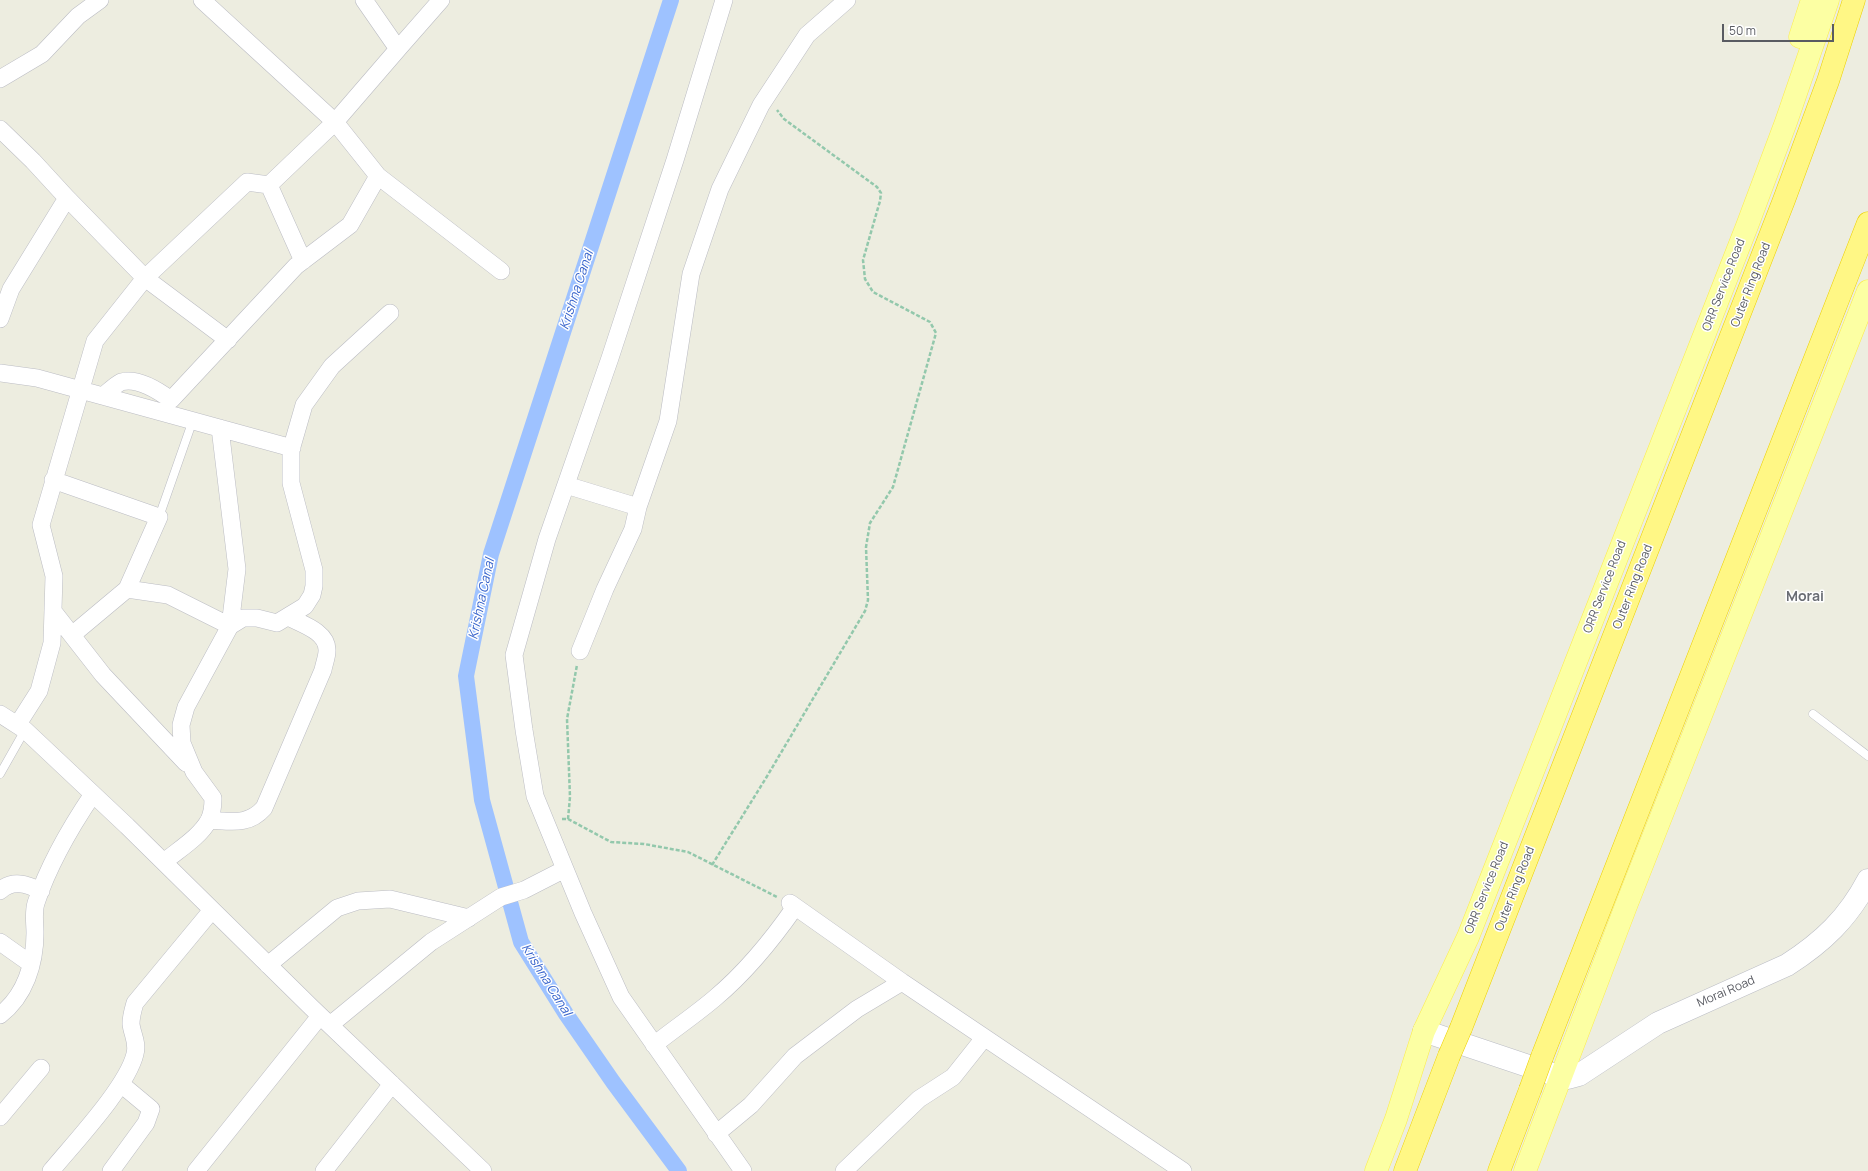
<!DOCTYPE html>
<html>
<head>
<meta charset="utf-8">
<style>
	body { margin:0 }
	#map { position:relative; width:1868px; height:1171px; overflow:hidden; background:#edede0; font-family:Manrope,sans-serif }
	canvas { display:block }
	.scale { position:absolute; left:1722px; top:24px; width:112px; height:18px; box-sizing:border-box; border:2px solid #595b62; border-top:0; padding-left:5px; font-size:12px; line-height:14px; white-space:nowrap; color:#595b62; -webkit-text-stroke:3px #fff; paint-order:stroke }
</style>
</head>
<body>
<div id="map">
<canvas width="1868" height="1171"></canvas>
<div class="scale">50 m</div>
</div>
<script>
const context = document.querySelector('canvas').getContext('2d');
context.lineJoin = 'round';
function trace(path, color, width, dash) { context.strokeStyle = color; context.lineWidth = width; context.lineCap = dash ? 'butt' : 'round'; context.setLineDash(dash || []); context.stroke(path); }
function drawText(font, color, halo, rows, align = 'center') {
  context.font = font + ' Manrope,sans-serif'; context.lineWidth = 3; context.setLineDash([]); context.textBaseline = 'middle'; context.strokeStyle = halo; context.fillStyle = color; for (const [text, x, y, turn = 0] of rows) {
    context.save(); context.translate(x, y); context.rotate((+turn || 0) * Math.PI / 180); context.textAlign = isNaN(turn) ? turn : align; if (halo) context.strokeText(text, 0, 0); context.fillText(text, 0, 0); context.restore();
  }
}
const canal = new Path2D(`
	M671,0L491,554L466,676L482,800L521,942L566,1014L613,1082L679,1171`);
const path = new Path2D(`
	M562,819H568L611,842L644,844L688,852L777,897
	M568,819L570,797L567,719L577,665
	M712,865L766,778L865,611L868,600L866,547L870,523L893,487L936,333L930,322L873,292L865,279L863,260L880,201L881,193L877,187L784,119L777,110`);
const lane = new Path2D(`
	M159,517L193,420
	M1813,714L1868,756
	M0,774L25,730`);
const street = new Path2D(`
	M364,0L398,49L441,0
	M724,0L675,160L610,358L547,539L514,655L524,730L535,796L583,913L621,997L743,1171
	M398,49L335,122L378,176L501,271
	M0,79L42,54L78,16L100,0
	M0,129L33,161L67,198L11,289L0,319
	M269,185L303,261
	M67,198L145,278L228,340
	M0,373L37,378L292,448
	M103,396C108,392 115,385 121,382C137,377 159,391 171,400L296,266L350,225L378,176
	M53,480L159,517L127,589L168,595L230,626L237,569L220,428
	M566,485L638,507L668,421L691,274L720,189L761,105L807,35L847,0
	M53,611L103,675L186,763
	M72,635L127,589
	M580,651L605,589L633,529L638,507
	M0,714L25,730L127,826L312,1008L483,1171
	M18,724L39,691L52,643L54,576L41,525L95,341L145,278L247,182L269,185L335,122L202,0
	M209,820C231,821 248,826 264,808L323,670C324,664 327,657 327,651C328,632 302,624 288,617
	M164,862C178,850 200,837 209,820C212,814 213,805 213,798L194,772L182,743L181,725L186,707L230,626L243,618H257L277,623L305,606L312,595L314,586V570L291,483V450L304,405L332,366L390,313
	M0,891C12,879 27,884 41,891
	M790,903L902,982L1183,1171
	M0,942L31,964
	M268,965L337,908L358,901L390,899L469,918
	M0,1015C25,996 35,964 35,933C35,923 33,913 36,903C49,864 70,828 93,794
	M330,1025L431,942L501,897L524,890L565,869
	M654,1045C674,1029 695,1015 715,998C746,972 772,940 795,907
	M0,1117L41,1068
	M716,1134L751,1105L795,1056L857,1009L902,982
	M51,1171C74,1143 127,1087 135,1054C138,1042 132,1034 131,1024C131,1016 133,1010 135,1003L212,910
	M111,1171L146,1123L151,1109L121,1084
	M196,1171L320,1016
	M324,1171L392,1084
	M844,1171L919,1099L953,1077L984,1038`);
const secondary = new Path2D(`
	M1424,1031L1561,1077L1568,1078L1579,1075L1658,1023L1787,965C1823,942 1848,918 1868,880`);
const primary = new Path2D(`
	M1800,37L1812,0
	M1376,1171L1396,1119L1424,1031L1468,937L1747,226L1786,122L1828,0
	M1525,1171L1626,906L1868,291`);
const highway = new Path2D(`
	M1461,1028L1784,200L1828,81L1854,0
	M1542,1057L1868,223
	M1405,1171L1449,1056
	M1499,1171L1530,1090`);
const highwayBridge = new Path2D(`
	M1449,1056L1461,1028
	M1530,1090L1542,1057`);
const streetNames = [
	["ORR Service Road",1724,285,-69],
	["Outer Ring Road",1751,285,-69],
	["ORR Service Road",1605,587,-69],
	["Outer Ring Road",1633,587,-69],
	["ORR Service Road",1487,888,-68],
	["Outer Ring Road",1515,889,-69],
	["Morai Road",1726,992,-23]
];
const waterNames = [
	["Krishna Canal",577,290,-72],
	["Krishna Canal",482,599,-78],
	["Krishna Canal",546,980,58]
];
const quarterNames = [
	["Morai",1805,597]
];
trace(canal, '#9ec2ff', 16);
trace(lane, '#bbbcc3', 9);
trace(street, '#bbbcc3', 18);
trace(secondary, '#bbbdc5', 23);
trace(primary, '#fcec4a', 23);
trace(highway, '#edd000', 23);
trace(path, '#93c8ac', 2.5, [4, 2]);
trace(lane, '#fff', 8);
trace(street, '#fff', 17);
trace(secondary, '#fff', 22);
trace(primary, '#fcffa3', 22);
trace(highway, '#fff785', 22);
trace(highwayBridge, '#edd000', 23, []);
trace(highwayBridge, '#fff785', 22);
drawText('12px', '#595b62', '#fff', streetNames);
drawText('italic 13px', '#3864cb', '#fff', waterNames);
drawText('bold 14px', '#6a6d74', '#fff', quarterNames);
</script>
</body>
</html>
